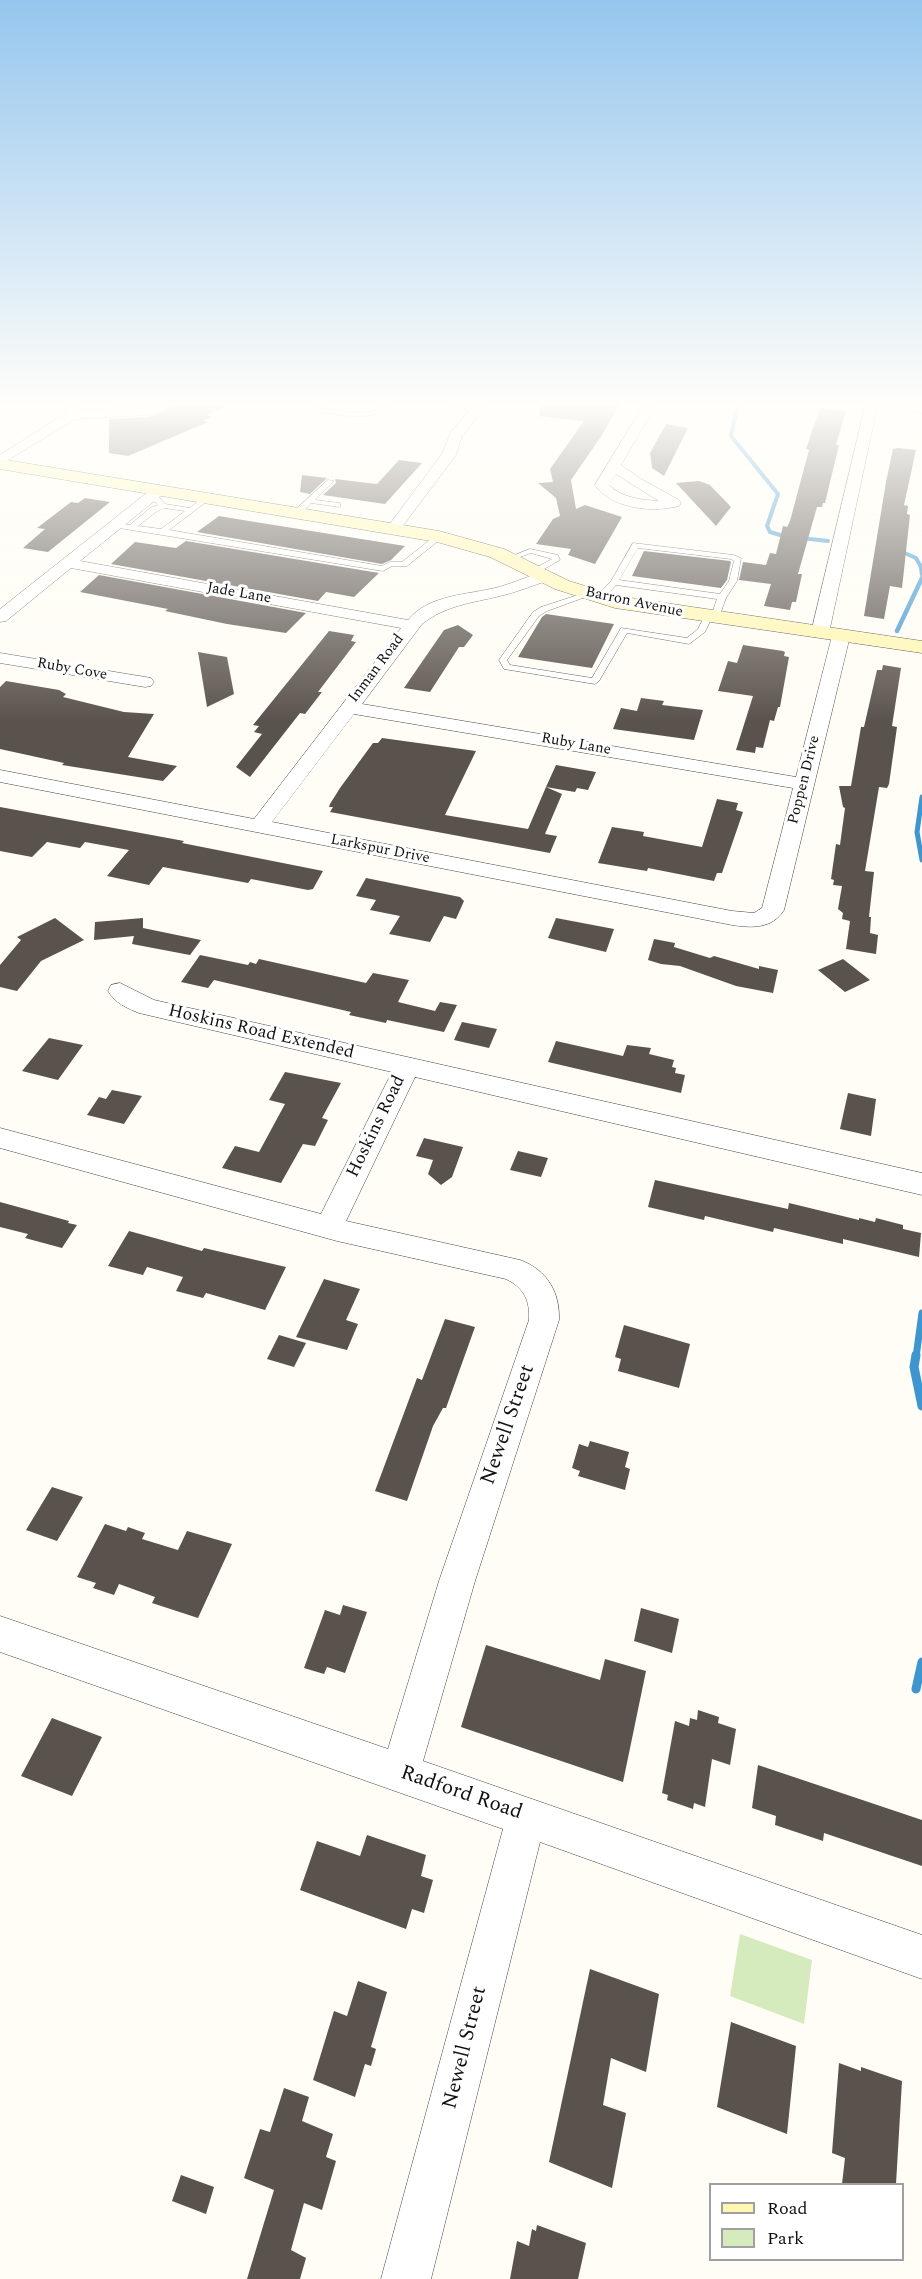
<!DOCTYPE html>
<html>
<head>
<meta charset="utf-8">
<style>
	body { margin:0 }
	#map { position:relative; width:922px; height:2279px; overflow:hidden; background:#fffdf5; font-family:Spectral,serif }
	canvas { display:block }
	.legend { position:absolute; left:709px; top:2183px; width:195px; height:78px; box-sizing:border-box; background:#fff; border:2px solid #a0a0a0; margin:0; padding:8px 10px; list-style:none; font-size:18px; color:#111 }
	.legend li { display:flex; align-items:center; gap:12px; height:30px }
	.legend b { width:30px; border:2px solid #a0a0a0 }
</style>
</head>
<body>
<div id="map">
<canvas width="922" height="2279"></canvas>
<ul class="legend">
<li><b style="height:8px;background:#fff6b0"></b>Road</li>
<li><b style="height:16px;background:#d5ebbd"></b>Park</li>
</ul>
</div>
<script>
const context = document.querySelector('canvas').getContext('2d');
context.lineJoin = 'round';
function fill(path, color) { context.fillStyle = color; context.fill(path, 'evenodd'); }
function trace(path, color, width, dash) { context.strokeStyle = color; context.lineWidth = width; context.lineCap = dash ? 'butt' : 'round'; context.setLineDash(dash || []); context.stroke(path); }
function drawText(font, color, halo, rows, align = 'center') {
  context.font = font + ' Spectral,serif'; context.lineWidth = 6; context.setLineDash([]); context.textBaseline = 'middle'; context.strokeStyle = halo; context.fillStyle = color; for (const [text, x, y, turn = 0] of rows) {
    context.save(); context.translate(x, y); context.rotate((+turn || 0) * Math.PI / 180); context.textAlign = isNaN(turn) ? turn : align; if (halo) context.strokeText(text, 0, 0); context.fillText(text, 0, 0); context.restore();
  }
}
const green = new Path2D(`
	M740,1934L812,1960L804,2024L730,1996Z`);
const streamFar4 = new Path2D(`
	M738,403L731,436L778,494L767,526L770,532L787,537
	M801,538L828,541
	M900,551L916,558L921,567`);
const streamFar3 = new Path2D(`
	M921,566L922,574
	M897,631L922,578`);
const streamFar2 = new Path2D(`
	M922,797L917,832L922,860`);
const streamFar1 = new Path2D(`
	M916,1357L922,1313`);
const stream = new Path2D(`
	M916,1355L914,1367L922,1406
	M916,1689L922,1662`);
const building = new Path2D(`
	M182,403H233L206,415L212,417L203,421L208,422L128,456L109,453V419L149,417Z
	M540,403H620L602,435L571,480L576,509L585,505L622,517L595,564L568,555L571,549L536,544L553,519L560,516L556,498L538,483L553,482L550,469L584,421L539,416Z
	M820,408L846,411L836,445H839L825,503H823L822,507H817L798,574H802L796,602H792L790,610L764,606L771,584L739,580L743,562L766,565L770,553L776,554L783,526L787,527L790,521L809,450L806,449Z
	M666,424L688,428L664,476L652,468L650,453Z
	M898,448L916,450L904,505L908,506L907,514L910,515L902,588L890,586L884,619L864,616L886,482L893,449Z
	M399,460L422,463L385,504L323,495L336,483L335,479L377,484Z
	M302,475L327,478L310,494L300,492Z
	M699,481L710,485L731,507L716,526L676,483Z
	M85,498L110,502L48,552L23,548L45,529L37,528L71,502L78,503Z
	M219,516L249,521L405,546L391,560L382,564L197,532Z
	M186,541L379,573L354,597L326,592L318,601L111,564L135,542L176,548Z
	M644,551L730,561L731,562L727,580L721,588L632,576Z
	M99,575L306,613L286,633L227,624L165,611L168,609L80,592Z
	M546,614L614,624L592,668L518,657L542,617Z
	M458,625L473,635L464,647H459L430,692L404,688L444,630Z
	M329,631L354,635L351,641L356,642L318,692H322L305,714L300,713L250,777L236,767L262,734L254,732L259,726L253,725Z
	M743,645L783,651L785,652L784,656L789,657L780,707H778L774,721L770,720L763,748L756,747L755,753L736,750L753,696L718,691L728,661L737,663Z
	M198,652L227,657L234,694L207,707Z
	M883,665L901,668L892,726L897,727L889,784L887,788L879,787L865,871L874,872L869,917H871L870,933L878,935L876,954L846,949L850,921L842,919L843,913L838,909L842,886L833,885L834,880L831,879L836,844L840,845L845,808L843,807L839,786H851L861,727H864L877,670H882Z
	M6,681L59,690L66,694L63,697L124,712L154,714L128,757L177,766L163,781L62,765L64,763L0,749V687Z
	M641,698L664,701L662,705L703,710L694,740L613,729L621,708L637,711Z
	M382,738L476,751L445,815L528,829L546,787L562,794L545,834L557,836L550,853L330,812L333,807H329L330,804L340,788L373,743H378Z
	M556,765L596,772L588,790L577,788L575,792L546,787Z
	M717,799L738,803L736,810L743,812L722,873H717L714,881L648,868L647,871L598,863L612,827L644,832L643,836L702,847Z
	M0,807L184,841L182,843L323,871L313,889L308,890L251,879L248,883L163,867L149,885L107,876L129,850L85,842L80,848L47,842L32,857L0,851Z
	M366,878L460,897L464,901L456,919L444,916L430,942L389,934L400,916L370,910L376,900L356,896Z
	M55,918L84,940L41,961L17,991L0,987V965L21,940L17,937Z
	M143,918V928L201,940L190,955L132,944L134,936L94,940L95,922Z
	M556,918L614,929L606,952L548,938Z
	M654,939L675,943L674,947L710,958L714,956L759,969V966L778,970L773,993L736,986L680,966L661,964L648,960Z
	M200,955L248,965L250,962L256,964L259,959L366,983L373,973L409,980L398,1002L435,1011L440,1002L457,1005L444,1032L387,1020L386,1023L349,1015L351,1012L214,980L208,988L181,982Z
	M843,959L870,980L845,992L818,970Z
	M462,1022L497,1029L489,1048L454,1040Z
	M49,1038L83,1045L58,1080L22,1071Z
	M556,1041L623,1056L627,1045L651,1048L649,1054L674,1060L672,1067L676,1068L675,1073L685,1075L681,1093L548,1062Z
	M285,1072L341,1083L322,1118L328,1120L315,1146L303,1144L281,1183L222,1168L235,1146L259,1152L285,1104L269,1100Z
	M112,1090L142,1096L124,1124L87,1115L99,1097L106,1099Z
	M848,1093L876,1099L871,1136L840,1129Z
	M424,1138L463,1147L452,1177L441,1185L428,1174L433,1160L416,1156Z
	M518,1151L548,1158L541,1177L510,1170Z
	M655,1180L788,1209L789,1203L859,1220V1218L875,1222L876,1218L903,1225V1229L921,1233L919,1257L843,1239V1244L774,1228L773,1232L705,1216L704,1220L648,1207Z
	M0,1202L69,1221L68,1223L77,1225L62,1248L25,1238L28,1234L0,1227Z
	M129,1231L202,1251L204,1248L286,1267L265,1310L206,1293L203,1298L176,1291L183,1277L147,1267L143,1275L108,1266Z
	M324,1279L360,1289L346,1320L358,1324L347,1350L296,1337Z
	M445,1319L475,1327L446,1408H443L433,1426L407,1501L375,1491L417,1378L422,1380Z
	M624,1325L690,1344L679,1388L618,1371L621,1359L615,1357Z
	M279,1335L306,1343L294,1367L267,1359Z
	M590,1441L629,1452L625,1467L630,1469L625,1490L578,1476L580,1471L572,1468L579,1444L588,1447Z
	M52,1487L83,1497L57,1541L26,1530Z
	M105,1524L126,1531L128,1527L145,1533L142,1539L178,1550L187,1531L232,1544L198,1618L152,1603L155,1597L119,1584L114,1595L93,1588L96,1583L77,1577Z
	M343,1605L367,1612L345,1673L327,1667L324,1674L304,1668L325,1610L340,1615Z
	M641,1608L679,1619L672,1653L634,1641Z
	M486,1645L600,1680L605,1659L646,1671L623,1782L461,1727Z
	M698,1710L719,1717L718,1723L736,1729L730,1765L712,1759L705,1807L694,1803L693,1809L667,1800L668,1795L662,1793L675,1721L689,1726L690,1718L697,1720Z
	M52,1718L102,1737L72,1796L21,1776Z
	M758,1765L922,1820V1866L824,1833L823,1841L775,1825L776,1816L752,1808Z
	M367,1835L426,1855L421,1876L433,1880L424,1913L412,1909L406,1929L300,1890L317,1841L360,1856Z
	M590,1969L659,1994L646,2072L611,2058L603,2105L626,2113L612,2188L549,2162Z
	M358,1981L387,1992L371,2047L376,2049L371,2066L365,2064L355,2097L313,2080L334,2011L347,2016Z
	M731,2022L796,2046L787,2134L717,2107Z
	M839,2063L861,2071V2067L902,2081L896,2184H842L845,2158L832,2153Z
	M284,2088L309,2097L302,2121L333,2134L326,2157L336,2161L322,2210L304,2203L291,2250L306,2258L300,2279H247L274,2190L244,2178L260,2129L270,2132Z
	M181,2175L214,2187L206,2214L172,2201Z
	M537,2225L586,2243L578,2279H510L517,2241L529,2246L532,2229L536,2231Z`);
const service = new Path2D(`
	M318,403H324L321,408C336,410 353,414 368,412C379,411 385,403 395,403C374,423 344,416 318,411L314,409Z
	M437,403H452L480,410L477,412Z
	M328,480L334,481L315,500L340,503V507L311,503L300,515H294V511Z
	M148,496L160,498L165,504L190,508L203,497L210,499L169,530L382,566L390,562H402L436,535L443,537L407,566H392L383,571L113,527L112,525L116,523L130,525L150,508L158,505L155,502L145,500L144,498ZM164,508L185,511L161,529L138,526L156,512Z
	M633,543L733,555L741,558L737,581L726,598L718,620L711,619L705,632L689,644L627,633L599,681L595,684L504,669L499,660L533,612L541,607L584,593L591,595L547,611L539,616L507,660L510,665L592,678L621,628L687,638L698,629L705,615L711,616L717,599L616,585L602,600H596L595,598L611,581ZM638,548L731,559L734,561L729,581L720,594L619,580Z
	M530,549L558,555L560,560L535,574H532V570L552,559L531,553L509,561L505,559Z`);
const minor = new Path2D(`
	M67,403H79V411L180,403L148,415L75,419L0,465V455L66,413Z
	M476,403H489L462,436L456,455L399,531H389L387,528L389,525L442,454L451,432Z
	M645,403H657L621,465L641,479L679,500L681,503L679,506C652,513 612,509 595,485ZM616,474L659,501C642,500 622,498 609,485Z
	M866,403L922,405V413L877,407L829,633L826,637H814L811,633Z
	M158,487L165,491L163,494L80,561L408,620C429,594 469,595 499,587C514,583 528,576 543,572L551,577L549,580C532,586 517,592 500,596C472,603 446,605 422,624L362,704L796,777L832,636L835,632H847L850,636L784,910C772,929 752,928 732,925L0,782V770L254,819L401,628L71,568L6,621L0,622V609L153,488ZM354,714L793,788L762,908L754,913L732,911L272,822Z
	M0,653L145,677L151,678L154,682L151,686L145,687L0,663Z
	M120,983L154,1000L922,1173V1195L415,1077L346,1221L520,1260C547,1270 560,1292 559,1320L475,1581L423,1761L922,1935V1979L540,1842L431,2279H381L503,1829L0,1652V1616L388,1749L439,1581L529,1320C530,1300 524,1288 506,1279L337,1241L0,1148V1128L321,1214L392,1072L139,1013C127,1008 115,1003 108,991L111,985Z`);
const secondary = new Path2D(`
	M0,459L439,531L504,549L569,581L618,596L922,641V653L615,608L555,589L490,557L437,542L0,469Z`);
const farStreetnames = [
	["Jade Lane",239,594,10],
	["Barron Avenue",634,603,12],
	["Inman Road",377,669,-53],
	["Ruby Cove",72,670,10],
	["Ruby Lane",576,745,10],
	["Poppen Drive",805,780,-76],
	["Larkspur Drive",380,850,11]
];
const streetNames = [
	["Hoskins Road Extended",261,1033,13],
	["Hoskins Road",377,1127,-64]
];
const nearStreetnames = [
	["Newell Street",509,1425,-71],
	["Radford Road",461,1794,19],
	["Newell Street",466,2048,-76]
];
fill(green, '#d5ebbd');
trace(streamFar4, '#3f96cf', 4);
trace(streamFar3, '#3f96cf', 4.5);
trace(streamFar2, '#3f96cf', 5);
trace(streamFar1, '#3f96cf', 7);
trace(stream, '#3f96cf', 9);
fill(building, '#5a524d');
trace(service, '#444', 1);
trace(minor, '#444', 1);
trace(secondary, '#333', 1);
fill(service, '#fff');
fill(minor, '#fff');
fill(secondary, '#fff6b0');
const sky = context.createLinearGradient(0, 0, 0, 722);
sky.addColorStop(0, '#95c6ee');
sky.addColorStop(0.56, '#fffefa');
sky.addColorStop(1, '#fffefa00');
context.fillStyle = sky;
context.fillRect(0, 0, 922, 722);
drawText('15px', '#111', '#fff', farStreetnames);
drawText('18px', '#111', '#fff', streetNames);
drawText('21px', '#111', '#fff', nearStreetnames);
</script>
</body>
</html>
